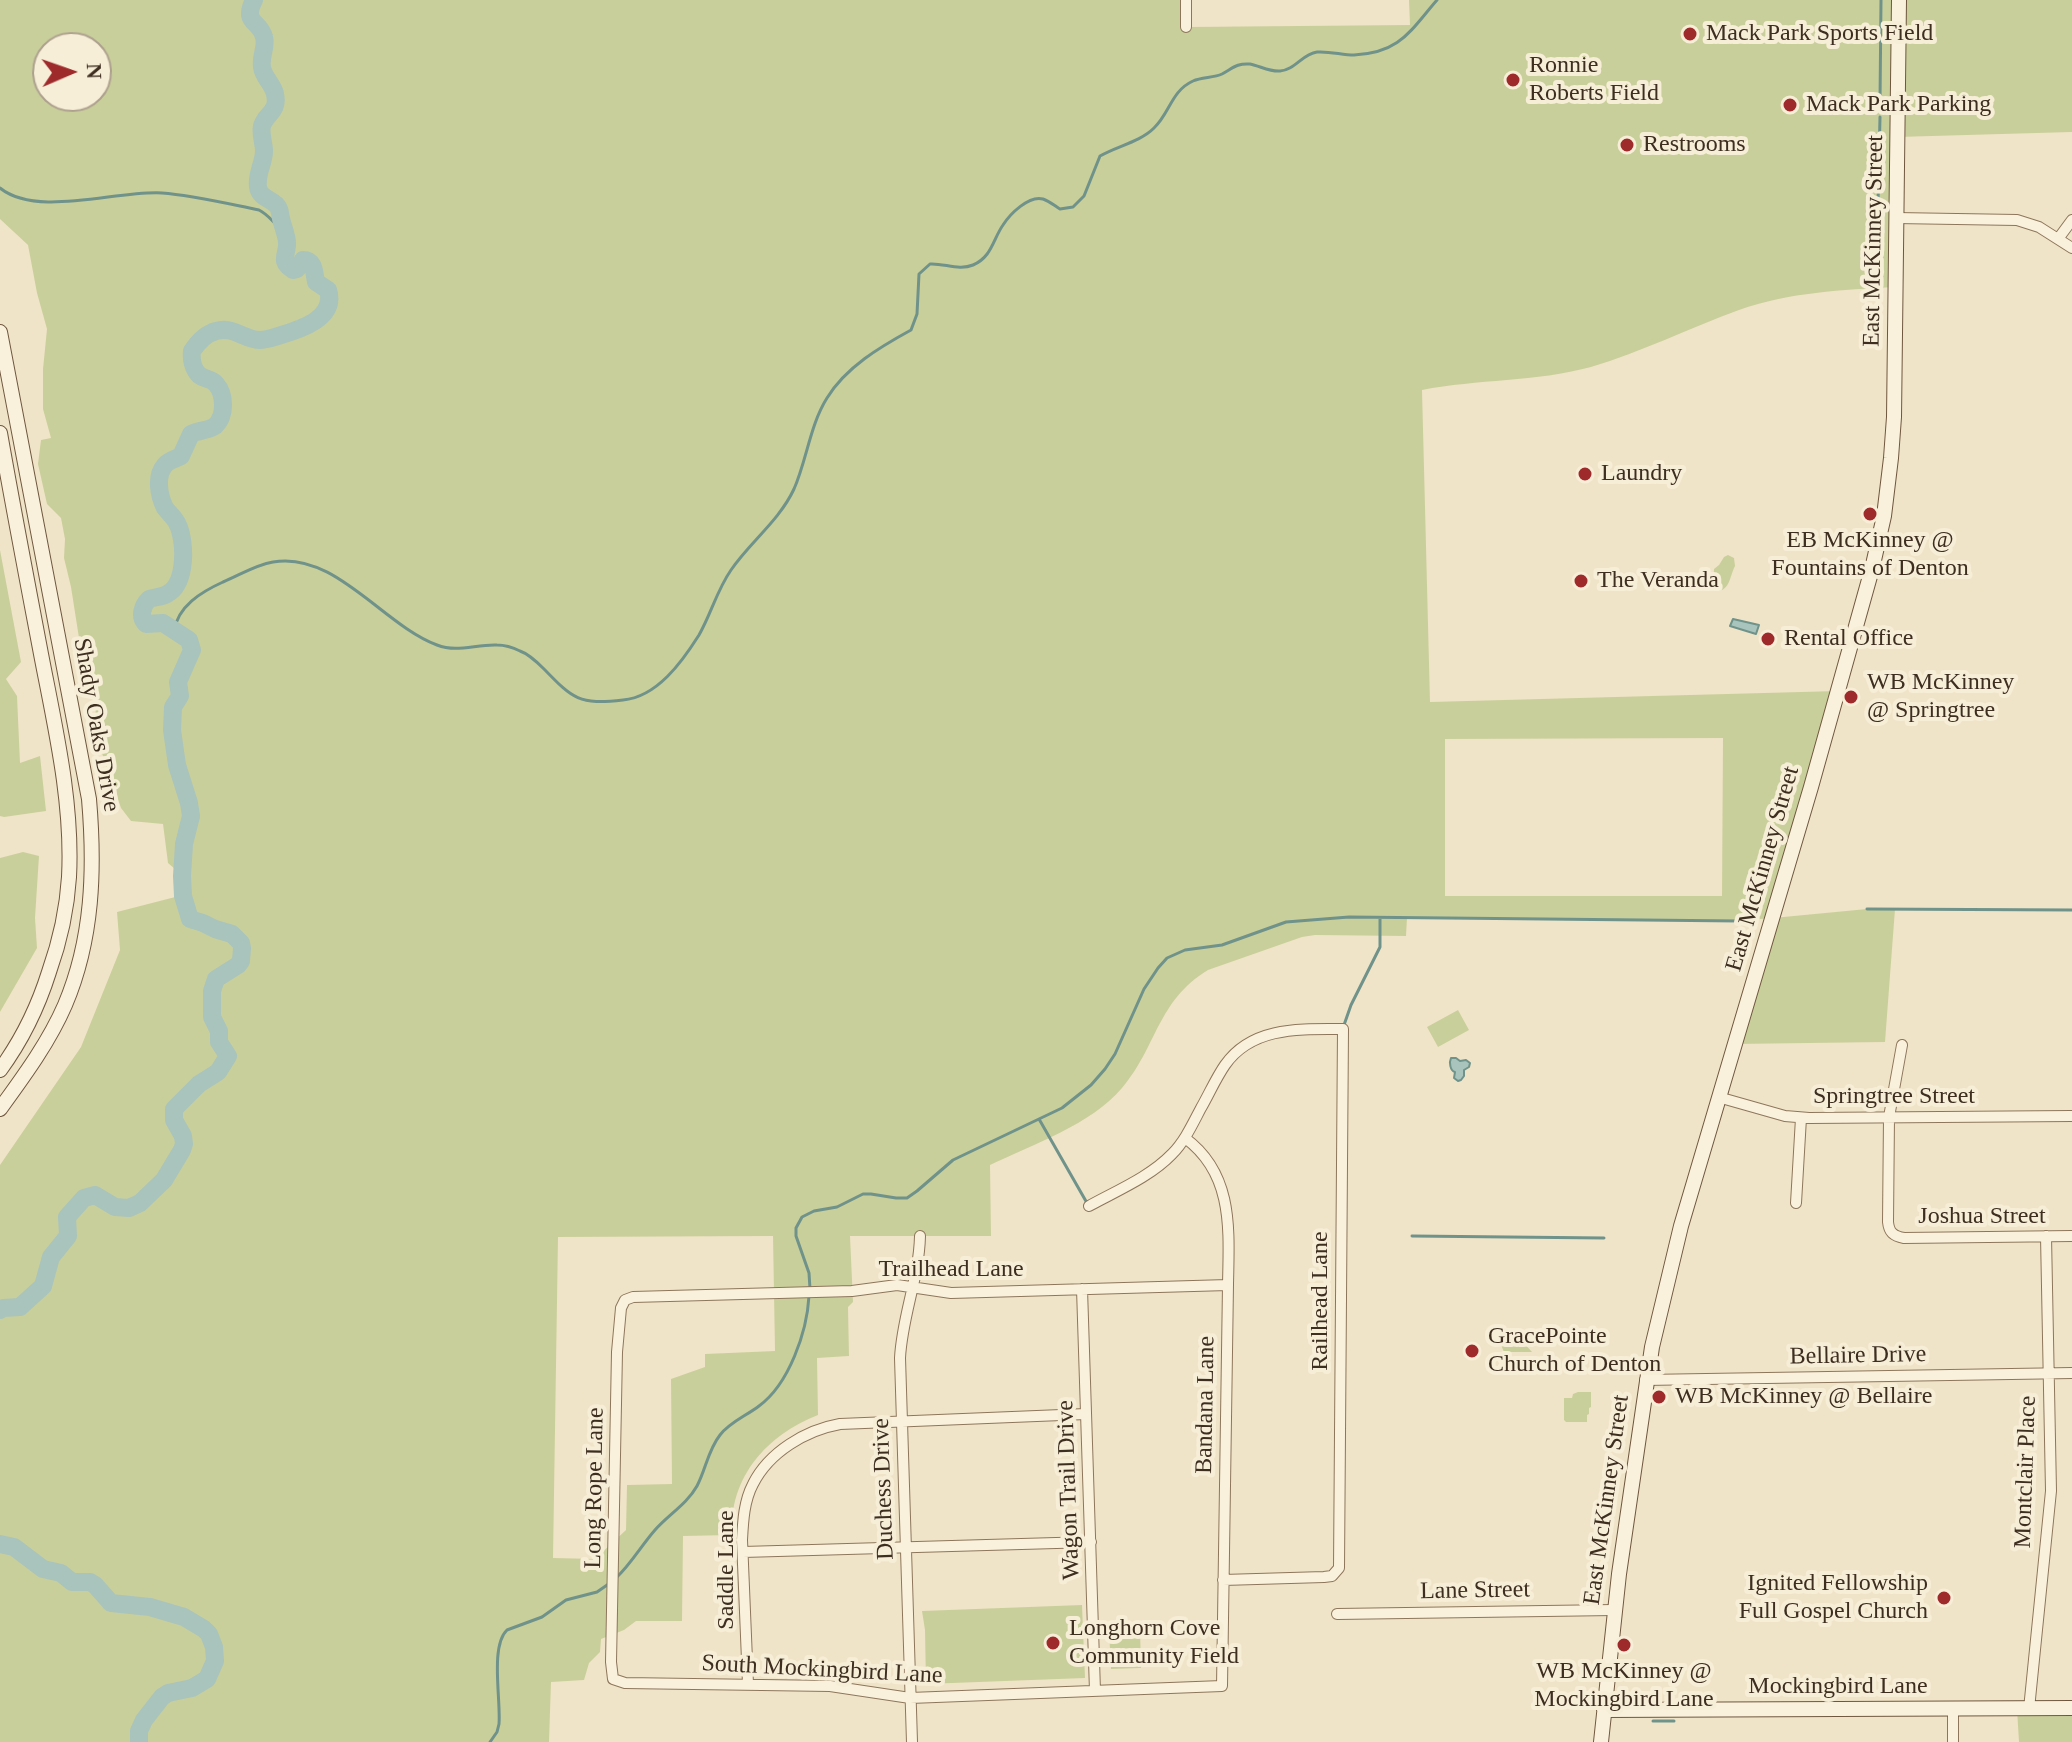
<!DOCTYPE html>
<html>
<head>
<meta charset="utf-8">
<style>
	body { margin:0 }
	#map { position:relative; width:2072px; height:1742px; overflow:hidden; background:#f0e4c8; font-family:Georgia,serif }
	canvas { display:block }
	.north { position:absolute; left:32px; top:32px; width:80px; height:80px; box-sizing:border-box; background:#f7eed8; border:2px solid #ada18e; border-radius:50%; rotate:88deg; font-size:22px; font-weight:700; line-height:32px; text-align:center; color:#3d2e20 }
	.north::after { content:''; display:block; margin:auto; width:28px; height:36px; background:#9e2a2b; clip-path:polygon(50% 0,100% 100%,50% 72%,0 100%) }
</style>
</head>
<body>
<div id="map">
<canvas width="2072" height="1742"></canvas>
<div class="north">N</div>
</div>
<script>
const context = document.querySelector('canvas').getContext('2d');
context.lineJoin = 'round';
function fill(path, color) { context.fillStyle = color; context.fill(path, 'evenodd'); }
function trace(path, color, width, dash) { context.strokeStyle = color; context.lineWidth = width; context.lineCap = dash ? 'butt' : 'round'; context.setLineDash(dash || []); context.stroke(path); }
function drawText(font, color, halo, rows, align = 'center') {
  context.font = font + ' Georgia,serif'; context.lineWidth = 8; context.setLineDash([]); context.textBaseline = 'middle'; context.strokeStyle = halo; context.fillStyle = color; for (const [text, x, y, turn = 0] of rows) {
    context.save(); context.translate(x, y); context.rotate((+turn || 0) * Math.PI / 180); context.textAlign = isNaN(turn) ? turn : align; if (halo) context.strokeText(text, 0, 0); context.fillText(text, 0, 0); context.restore();
  }
}
const green = new Path2D(`
	M0,0H1186L1187,27L1410,25L1409,0H2072V132L1897,137L1895,287C1842,290 1790,292 1739,310C1689,328 1642,352 1591,367C1536,382 1478,379 1422,390L1430,702L1838,691L1773,918L1867,909H1895L1885,1042L1734,1044L1771,918L1739,921L1407,918L1406,936L1315,935L1302,937L1208,970C1157,1001 1157,1047 1122,1088C1092,1124 1032,1145 990,1165L991,1236H850L853,1302L848,1307L849,1356L817,1358L818,1415C767,1435 729,1477 732,1535L683,1536L682,1621H636L624,1630L601,1639L600,1652L589,1663L584,1680L551,1682L549,1742H0V1165L81,1047L120,950L117,912L183,895L182,869H175L168,863L163,824L131,821L121,808L94,730L97,696L87,689L71,587L64,558L65,539L61,518L47,504L38,464L41,440L51,438L43,409V369L47,329L37,293L28,245L0,219ZM48,48H96V96H48ZM1723,738L1722,896H1445V739ZM773,1236L775,1351L705,1354V1367L671,1379L672,1484L627,1485L626,1530L595,1559L553,1558L558,1237Z
	M0,550L21,662L6,679L17,696L20,763L40,756L46,811L4,817L0,816Z
	M1728,555L1734,558L1735,566C1730,575 1730,591 1717,591L1713,585L1714,569L1719,565L1724,557Z
	M23,852L39,856L35,918L37,948L0,1012V858Z
	M1458,1010L1469,1030L1438,1047L1427,1027Z
	M1499,1333H1515L1532,1352H1504L1501,1345L1499,1344Z
	M1578,1392H1591V1407L1589,1408V1414L1587,1415V1422H1566L1564,1420V1398H1572L1573,1394Z
	M1082,1605L1085,1678L926,1684L925,1630L922,1611Z
	M1140,1628L1141,1668L1111,1669L1109,1630Z
	M2072,1708V1742H2019L2017,1709Z`);
const water = new Path2D(`
	M1733,619L1759,625L1756,634L1730,626Z
	M1451,1058H1456L1460,1061L1466,1060L1470,1063L1469,1067L1464,1070V1076L1461,1080L1458,1081L1454,1078L1455,1072C1450,1071 1449,1062 1451,1058Z`);
const stream = new Path2D(`
	M1880,102L1881,0
	M0,188C37,218 117,190 162,193C192,195 229,204 259,210C269,215 273,223 282,229
	M1876,290L1880,117
	M174,631C178,606 201,592 223,582C240,575 255,565 273,562C335,551 383,625 437,645C457,653 476,644 497,645C504,645 514,648 520,651C529,654 537,662 544,669C573,699 579,705 623,700C657,697 682,662 699,635C711,614 717,590 731,570C750,542 779,521 794,489C807,459 810,425 827,398C846,367 880,347 911,330L917,314L919,274L930,264C944,263 959,271 973,265C992,257 993,239 1003,225C1010,214 1029,195 1043,199C1049,201 1055,206 1060,209L1073,207L1084,196L1100,156C1117,146 1140,142 1154,128C1170,113 1171,91 1193,81C1202,77 1214,78 1222,74C1233,68 1237,63 1250,64C1260,66 1270,72 1280,71C1295,70 1302,54 1317,52C1330,51 1342,55 1354,55C1400,53 1410,31 1437,0
	M1867,909L2072,910
	M1344,1025L1351,1005L1380,947V918
	M1039,1119L1087,1203
	M1412,1236L1604,1238
	M810,1289L809,1273L796,1236V1228L802,1217L814,1211L837,1207L863,1194H871L896,1198H907L917,1191L953,1160L1062,1108L1091,1085L1105,1069L1115,1054L1144,989L1158,968L1167,958L1185,950L1222,945L1286,922L1349,917L1739,921
	M616,1578C631,1564 641,1546 655,1530C668,1515 687,1504 697,1486C706,1469 708,1450 720,1435C730,1422 746,1416 759,1406C789,1384 807,1332 809,1296
	M1653,1721H1674
	M490,1742L497,1732L499,1724C501,1700 490,1646 507,1630L542,1617L566,1600L597,1592L610,1583`);
const river = new Path2D(`
	M0,1310L3,1308L20,1307L43,1286L51,1257L68,1236L67,1217L84,1198L95,1195L115,1207L129,1208L140,1203L164,1180L182,1150L184,1144L183,1136L174,1120V1109L199,1084L218,1072L228,1056L219,1042V1031L212,1017V991L216,979L238,965L241,961L242,948L241,943L232,934L215,929L203,923L190,919L183,896L182,876L184,844L191,816L189,803L177,765L172,730L173,707L180,696L178,682L192,650L189,640L163,623L146,624C139,617 142,606 149,599C155,597 162,597 167,594C187,584 186,540 177,523C174,517 169,513 165,508C159,496 155,476 165,465C169,460 176,459 181,456L191,434C198,430 208,431 215,426C226,416 225,394 216,384C211,378 205,380 199,375C193,369 191,359 192,351C198,342 205,334 216,331C232,326 244,339 259,340C266,340 272,338 278,336C298,330 337,319 328,290L316,282C314,273 315,260 303,260L297,269L293,270C289,267 286,265 285,261C284,255 288,248 287,242C286,232 281,223 280,213C278,198 260,201 258,187C256,174 264,163 264,151C264,143 260,134 262,126C266,113 279,112 275,94C273,84 263,77 262,67C260,56 267,47 264,37C260,20 242,24 254,0
	M0,1544L14,1547L43,1569L61,1573L72,1582H90L95,1585L111,1603L150,1607L184,1617L204,1629L209,1634L214,1647L215,1661L207,1679L192,1688L168,1693L162,1697L144,1720L139,1731V1742`);
const street = new Path2D(`
	M1186,0V27
	M1896,218L2017,220L2039,227L2072,248
	M2058,239L2072,220
	M1902,1045L1889,1117L1888,1222C1889,1232 1893,1236 1904,1238L2072,1236
	M1718,1097L1785,1116L1809,1118L2072,1116
	M1185,1138C1234,1174 1229,1230 1228,1285L1222,1686L910,1698L830,1686L625,1683L613,1679L611,1662L617,1352L621,1308L625,1300L633,1297L852,1291L897,1285L951,1293L1228,1285
	M1796,1203L1801,1118
	M1089,1206C1116,1191 1150,1177 1172,1154C1185,1141 1193,1123 1201,1108C1209,1094 1216,1078 1225,1065C1252,1026 1301,1029 1343,1029L1339,1568L1332,1576L1324,1577L1223,1580
	M1082,1289L1095,1691
	M1645,1380L2072,1373
	M743,1552L1091,1542
	M1337,1614L1614,1610
	M748,1684L742,1540C743,1521 744,1501 753,1484C769,1452 806,1430 840,1424L1086,1414
	M1953,1709V1742
	M2029,1709L2051,1491L2046,1236
	M912,1742L900,1358C902,1317 919,1278 920,1236`);
const secondary = new Path2D(`
	M0,332L89,799C95,869 93,939 65,1005C49,1042 24,1076 0,1109
	M0,433C13,507 27,580 41,654C55,727 73,803 69,877C67,910 60,941 49,972C38,1007 22,1040 0,1070
	M1604,1710L2072,1708
	M1601,1742L1619,1574L1652,1347L1681,1226L1811,787L1872,569L1884,516L1891,458L1894,417L1899,0`);
const markers = [
	[1690,34,8,"#9e2a2b"],
	[1513,80,8,"#9e2a2b"],
	[1790,105,8,"#9e2a2b"],
	[1627,145,8,"#9e2a2b"],
	[1585,474,8,"#9e2a2b"],
	[1870,514,8,"#9e2a2b"],
	[1581,581,8,"#9e2a2b"],
	[1768,639,8,"#9e2a2b"],
	[1851,697,8,"#9e2a2b"],
	[1472,1351,8,"#9e2a2b"],
	[1659,1397,8,"#9e2a2b"],
	[1944,1598,8,"#9e2a2b"],
	[1053,1643,8,"#9e2a2b"],
	[1624,1645,8,"#9e2a2b"]
];
const poiNames = [
	["Mack Park Sports Field",1706,34],
	["Ronnie",1529,66],
	["Roberts Field",1529,94],
	["Mack Park Parking",1806,105],
	["Restrooms",1643,145],
	["Laundry",1601,474],
	["EB McKinney @",1870,541,"center"],
	["Fountains of Denton",1870,569,"center"],
	["The Veranda",1597,581],
	["Rental Office",1784,639],
	["WB McKinney",1867,683],
	["@ Springtree",1867,711],
	["GracePointe",1488,1337],
	["Church of Denton",1488,1365],
	["WB McKinney @ Bellaire",1675,1397],
	["Ignited Fellowship",1928,1584,"right"],
	["Full Gospel Church",1928,1612,"right"],
	["Longhorn Cove",1069,1629],
	["Community Field",1069,1657],
	["WB McKinney @",1624,1672,"center"],
	["Mockingbird Lane",1624,1700,"center"]
];
const streetNames = [
	["East McKinney Street",1874,241,-89],
	["Shady Oaks Drive",96,725,80],
	["East McKinney Street",1763,869,-74],
	["Springtree Street",1894,1097],
	["Joshua Street",1982,1217],
	["Trailhead Lane",951,1270],
	["Railhead Lane",1321,1301,-90],
	["Bellaire Drive",1858,1356,-1],
	["Bandana Lane",1206,1405,-89],
	["Montclair Place",2026,1472,-88],
	["Long Rope Lane",595,1488,-89],
	["Duchess Drive",884,1489,-92],
	["Wagon Trail Drive",1069,1490,-92],
	["East McKinney Street",1607,1500,-82],
	["Saddle Lane",727,1570,-90],
	["Lane Street",1475,1591,-1],
	["South Mockingbird Lane",822,1670,3],
	["Mockingbird Lane",1838,1687]
];
fill(green, '#c9cf9b');
fill(water, '#a9c4bc');
trace(water, '#6f938a', 2);
trace(stream, '#6f938a', 3);
trace(river, '#a9c4bc', 18);
trace(street, '#8d765c', 12);
trace(secondary, '#6f573f', 16);
trace(street, '#faf1dc', 10);
trace(secondary, '#faf1dc', 14);
for (const [x, y, r, color] of markers) { const dot = new Path2D(); dot.arc(x, y, r, 0, 2 * Math.PI); context.fillStyle = color; context.fill(dot); trace(dot, '#f7eed8', 3); }
drawText('24px', '#3d2e20', '#f7eed8', poiNames, 'left');
drawText('24px', '#3d2e20', '#f7eed8', streetNames);
</script>
</body>
</html>
